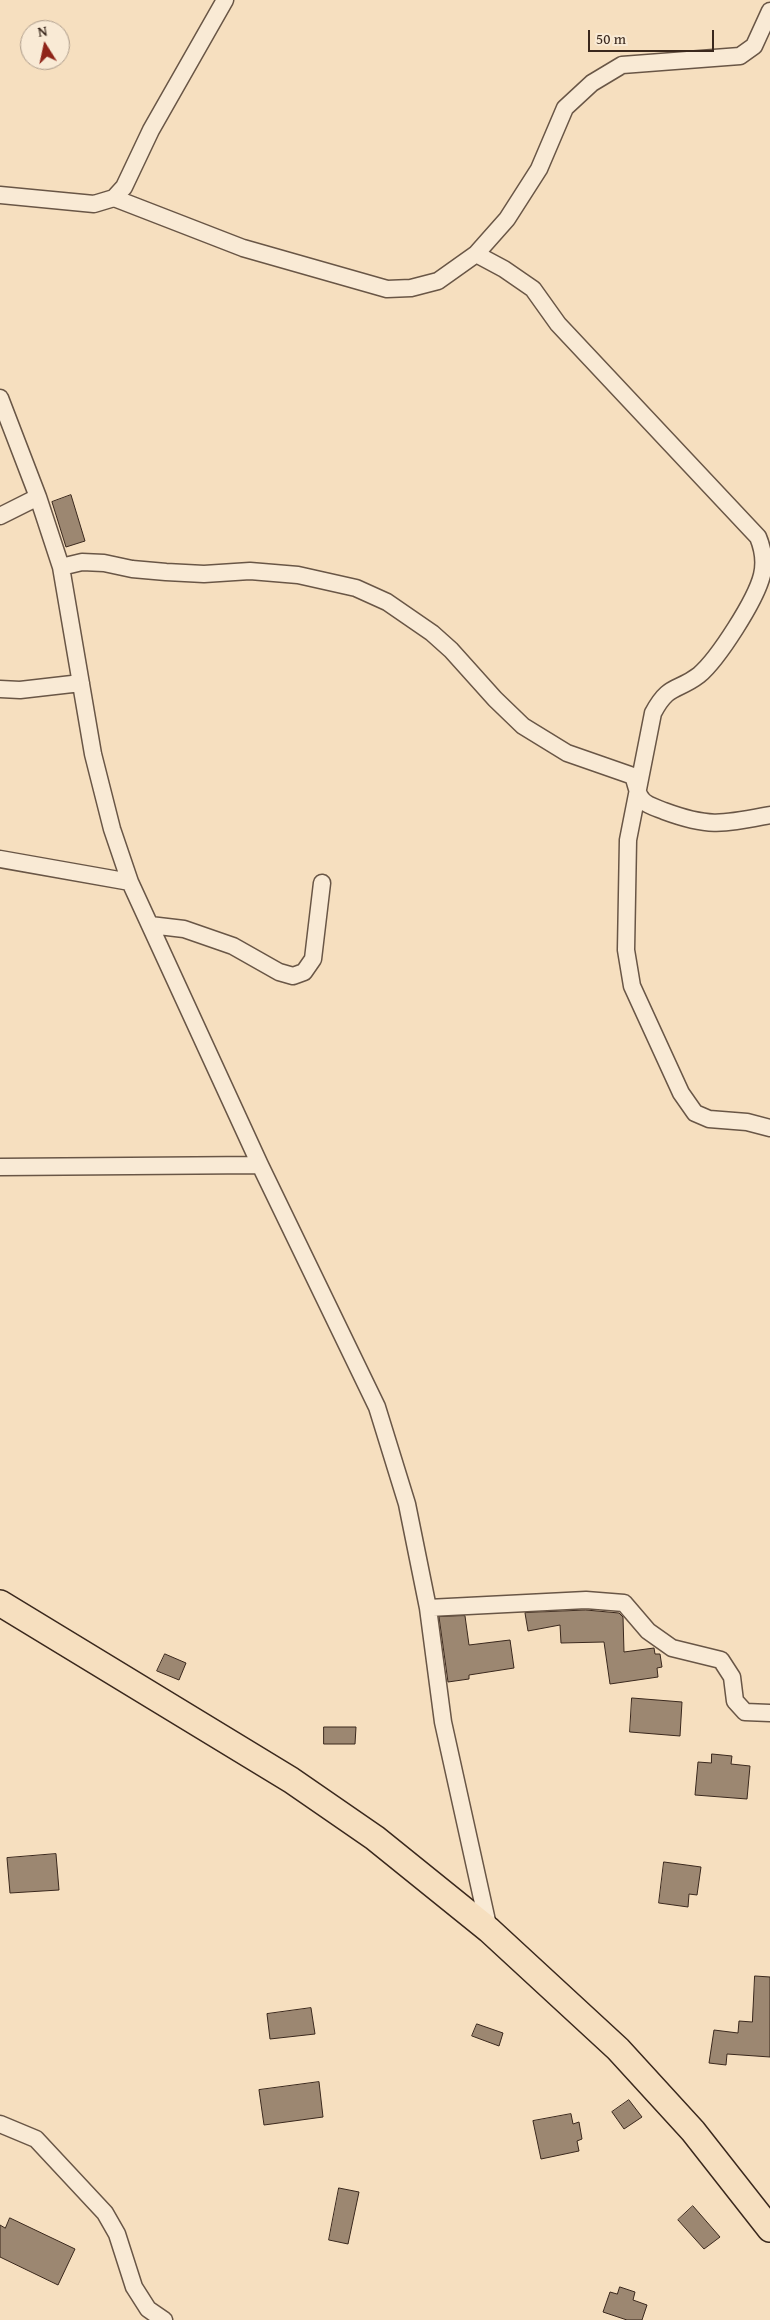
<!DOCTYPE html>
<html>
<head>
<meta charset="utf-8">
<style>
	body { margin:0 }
	#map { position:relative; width:770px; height:2320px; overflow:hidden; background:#f6dfbf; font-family:"Gentium Book Plus",serif }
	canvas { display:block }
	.north { position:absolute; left:20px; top:20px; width:50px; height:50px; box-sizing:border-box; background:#f9ead5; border:1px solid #ad9c8b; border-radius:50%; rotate:350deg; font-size:14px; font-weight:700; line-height:20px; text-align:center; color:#3a281d }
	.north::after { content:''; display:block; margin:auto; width:18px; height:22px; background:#8f2418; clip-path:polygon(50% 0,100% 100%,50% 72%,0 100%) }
	.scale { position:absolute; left:588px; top:30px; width:126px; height:22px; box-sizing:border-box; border:2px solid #3a281d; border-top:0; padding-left:6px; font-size:15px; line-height:18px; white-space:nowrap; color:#3a281d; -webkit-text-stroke:4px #f9ead5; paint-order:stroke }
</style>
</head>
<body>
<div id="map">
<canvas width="770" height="2320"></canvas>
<div class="north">N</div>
<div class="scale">50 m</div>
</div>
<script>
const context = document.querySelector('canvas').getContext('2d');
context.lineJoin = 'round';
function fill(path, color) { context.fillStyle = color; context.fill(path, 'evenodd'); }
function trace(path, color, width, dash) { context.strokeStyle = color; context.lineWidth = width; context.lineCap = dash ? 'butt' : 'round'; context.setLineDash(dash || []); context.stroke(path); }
const building = new Path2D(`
	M71,495L85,541L66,547L52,502Z
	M586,1610L619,1613L623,1617L624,1652L654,1648L655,1654H660L662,1667L657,1668L658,1677L610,1684L604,1642L561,1643L560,1625L528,1631L525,1613Z
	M465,1616L469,1645L510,1640L514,1668L469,1675V1679L448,1682L439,1617Z
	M165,1654L186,1663L179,1680L157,1671Z
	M632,1698L682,1702L680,1736L630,1732Z
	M324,1727H356L355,1744H324Z
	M712,1754L732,1756L731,1764L750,1766L747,1799L695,1795L698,1762L711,1763Z
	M56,1854L59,1890L10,1893L7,1858Z
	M664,1862L701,1867L697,1895L689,1894L688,1907L659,1903Z
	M755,1976L770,1977V2057L727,2054L726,2065L709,2063L714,2030L738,2033L739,2021L752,2022Z
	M311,2008L315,2034L270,2039L267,2014Z
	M477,2024L503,2033L499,2046L472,2036Z
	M319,2082L323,2117L264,2125L259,2090Z
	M629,2100L642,2117L624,2129L612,2112Z
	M571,2114L573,2124L579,2122L582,2139L577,2141L579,2151L541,2159L533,2121Z
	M339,2188L359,2192L348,2244L329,2240Z
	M693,2206L720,2237L704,2249L678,2220Z
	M10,2218L75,2249L58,2285L0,2257V2225L5,2228Z
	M620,2287L635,2292L633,2300L647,2305L642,2320H627L603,2312L610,2292L617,2294Z`);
const street = new Path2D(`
	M0,195L94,204L114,198L124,187L151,130L225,0
	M114,198L243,248L387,289L411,288L438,281L476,254L507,219L539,169L565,108L592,83L622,65L740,56L754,46L770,11
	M476,254L504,269L533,289L558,324L758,537C763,549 765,562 762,575C756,600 718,659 699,675C677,692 669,683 653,713L628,840L626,950L632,986L681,1093L695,1113L709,1119L747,1122L770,1128
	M0,398L38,497L61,567L93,754L112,829L130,882L260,1165L377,1407L407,1504L428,1608L443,1722L489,1930
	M0,516L38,497
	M61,567L82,562L104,563L132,569L166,572L204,574L250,571L298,575L356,588L387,602L432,633L451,650L495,699L523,726L567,753L633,776C636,783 637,793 641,798C645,805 657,808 664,811C710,828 723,824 770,815
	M0,689L20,690L81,683
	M0,859L130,882
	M150,925L184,929L233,946L279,972L293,976L304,972L313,959L322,883
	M0,1167L260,1165
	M428,1608L586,1600L624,1603L648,1631L672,1648L721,1660L732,1677L735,1701L745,1712L770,1713
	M0,2124L36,2139L105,2213L117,2234L134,2287L148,2309L164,2320`);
const primary = new Path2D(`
	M0,1603L291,1780L375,1838L489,1930L618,2049L693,2131L770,2229`);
fill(building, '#9c8771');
trace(building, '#3a281d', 1);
trace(street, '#695646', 19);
trace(primary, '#3a281d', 28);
trace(street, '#f9ead5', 16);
trace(primary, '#f6dfbf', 25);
</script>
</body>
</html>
